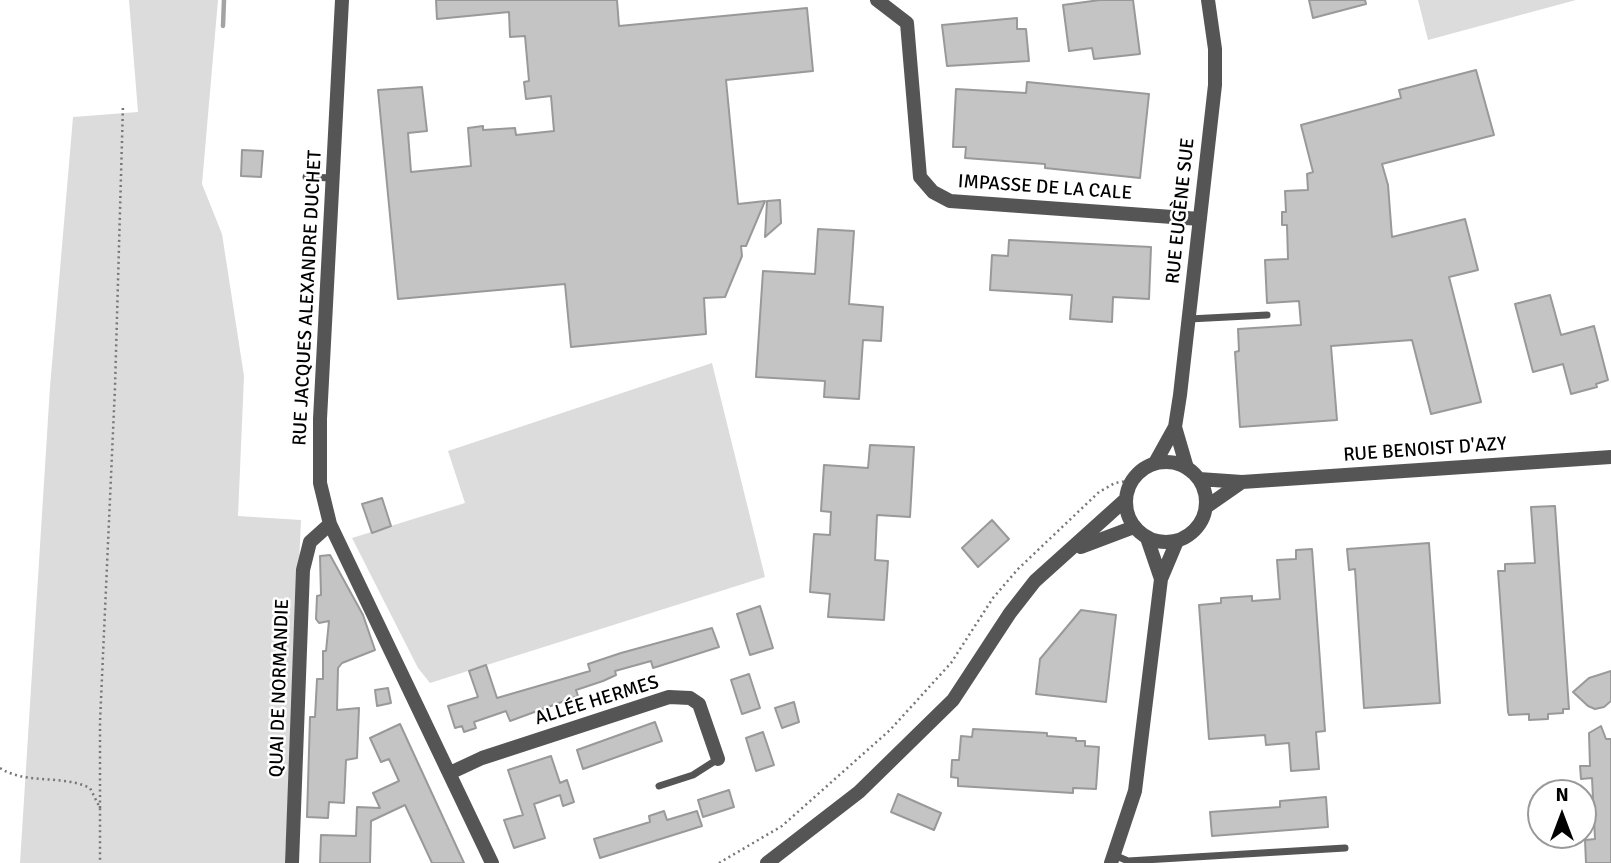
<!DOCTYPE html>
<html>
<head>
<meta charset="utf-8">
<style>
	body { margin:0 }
	#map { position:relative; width:1611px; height:863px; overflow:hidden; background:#fff; font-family:Signika,sans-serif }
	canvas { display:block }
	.north { position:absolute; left:1527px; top:779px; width:70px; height:70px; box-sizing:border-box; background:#fff; border:2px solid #999; border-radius:50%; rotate:0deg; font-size:19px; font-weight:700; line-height:28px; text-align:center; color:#000 }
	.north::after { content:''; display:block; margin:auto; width:24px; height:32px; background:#000; clip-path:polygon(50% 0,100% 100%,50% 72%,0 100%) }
</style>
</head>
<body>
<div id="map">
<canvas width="1611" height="863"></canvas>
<div class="north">N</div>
</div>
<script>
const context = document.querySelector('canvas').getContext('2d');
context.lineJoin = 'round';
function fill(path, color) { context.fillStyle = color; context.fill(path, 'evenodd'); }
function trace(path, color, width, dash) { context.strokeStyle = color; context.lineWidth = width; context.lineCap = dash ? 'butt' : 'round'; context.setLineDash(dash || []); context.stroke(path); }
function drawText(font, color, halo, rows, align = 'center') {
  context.font = font + ' Signika,sans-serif'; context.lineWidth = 5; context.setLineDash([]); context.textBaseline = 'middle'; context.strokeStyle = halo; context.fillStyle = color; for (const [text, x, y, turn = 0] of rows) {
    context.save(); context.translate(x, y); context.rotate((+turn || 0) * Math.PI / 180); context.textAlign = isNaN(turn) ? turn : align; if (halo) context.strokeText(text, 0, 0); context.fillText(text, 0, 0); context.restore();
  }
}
const green = new Path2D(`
	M129,0H218L202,184L222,234L244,376L238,516L301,520L285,863H20L50,387L73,117L138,112Z
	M1418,0H1576L1428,40Z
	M712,363L765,577L430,683L418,668L352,538L465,503L448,451Z`);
const stream = new Path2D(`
	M223,26L224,0`);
const building = new Path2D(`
	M436,0H617L619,26L807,8L813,71L726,80L738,204L765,201L746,246H741L742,256L725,297L704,298L706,334L571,347L565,284L398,299L378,90L422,87L427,131L408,133L411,172L471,166L468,128L483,126V130L515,128L516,135L554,131L551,96L526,99L524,82L529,81L525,36L510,37L509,12L437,19Z
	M1100,0H1133L1140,54L1094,59L1092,48L1069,51L1063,5Z
	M1309,0H1365L1366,4L1313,18Z
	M1017,18V29H1026L1029,61L947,66L942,25Z
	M1476,70L1494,135L1382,164L1388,185L1392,237L1465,219L1478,270L1449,277L1481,402L1431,414L1412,340L1331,346L1337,420L1240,427L1235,352L1239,351L1238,329L1301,325L1299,301L1267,303L1265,260L1288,259L1287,225H1282V212H1286L1285,191L1308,190L1307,174L1313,172L1301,125L1401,98L1399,90Z
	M1027,82L1149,94L1140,178L1045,168V164L965,158L966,147H953L956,89L1026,93Z
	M242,150L263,151L261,177L241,176Z
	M780,200L781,223L765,237L767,201Z
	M818,229L854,231L849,304L883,307L881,341L863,340L859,399L824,397L825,381L756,377L763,271L815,274Z
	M1009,240L1151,247L1149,299L1113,297L1112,322L1070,319L1072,295L990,290L992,255L1008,256Z
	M1550,295L1561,335L1594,326L1608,380L1596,384L1597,387L1571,394L1563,364L1533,372L1515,304Z
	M870,445L914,447L910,517L877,515L875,560L888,561L884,620L828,617L830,594L810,592L814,534L830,535L831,512L821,511L824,465L868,468Z
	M382,498L391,526L372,533L362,504Z
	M1555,506L1569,709H1563V713L1548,714V719L1529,720V714L1509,715L1508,712L1498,571H1505V564L1535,563L1531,507Z
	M992,520L1009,539L978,567L962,548Z
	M1429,543L1440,703L1364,708L1355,569L1349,570L1347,549Z
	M1312,549L1325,731L1316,732L1319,769L1291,771L1289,743L1266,745L1265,735L1209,739L1199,605L1221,603V598L1252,596V601L1280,599L1277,560L1296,559V550Z
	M330,555L363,615L375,650L342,663L338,668L337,710L359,708L357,758L346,760L344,803L329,802L328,818L307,817L310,717H315L317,679H323V651H326L329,621L319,623L316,619L317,596L321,595L320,556Z
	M760,606L773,648L750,655L737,614Z
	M1081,610L1116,615L1106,702L1036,694L1040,659Z
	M712,628L719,647L653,668L651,661L615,671L616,675L603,681L576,690L578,696L510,721L506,711L474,722L476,728L464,732L462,726L455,728L448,706L478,697L469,671L486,665L497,698L590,671L588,664L621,653Z
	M1611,671V701L1604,707L1595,709L1588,706L1573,692L1589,678Z
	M749,674L760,708L742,714L731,680Z
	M388,688L391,703L377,706L375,690Z
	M794,702L799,722L782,728L775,708Z
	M655,722L662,741L583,769L577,750Z
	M400,724L464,863H432L405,805L371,821L370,863H320L321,835L356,836L357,807L380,808L373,793L399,781L389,759L381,762L370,738Z
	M1601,726L1606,739H1611V863H1586L1585,840L1595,839L1592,778L1581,779L1580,766H1590L1589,733Z
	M973,729L1047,733V736L1076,738V741H1085V746L1099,747L1096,789L1073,788V793L958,786V778L951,777L952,760H959L961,736L972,737Z
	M763,732L774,765L756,771L746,738Z
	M551,756L560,783L567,780L574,802L563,806L560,795L534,804L545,838L514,848L504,820L523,815L508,770Z
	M729,790L734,807L703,817L698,800Z
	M898,794L941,813L934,830L891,812Z
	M1326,797L1328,827L1212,836L1210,812L1280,807V801Z
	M664,811L667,820L697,811L702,826L600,858L594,839L650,822L649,816Z`);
const path = new Path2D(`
	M0,768C26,785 61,774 90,788L100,808V863
	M100,808V722L115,387L123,105
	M719,863L782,826L890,730L951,663L993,598L1018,569L1099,492L1115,483L1132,480`);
const service = new Path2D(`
	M306,177L333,178
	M1189,319L1267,315
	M659,786L693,775L718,759
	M1114,855L1128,861L1345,848`);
const minor = new Path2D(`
	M342,0L320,419V483L330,524L492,863
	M877,0L907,23L920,177L933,192L950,201L1200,219
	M1175,427L1187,468
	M1155,463L1175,427L1180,395L1215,85V49L1208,0
	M1147,538L1161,579
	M452,772L482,758L669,697L690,698L699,704L718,759
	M292,863L303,570L310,542L330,524
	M1111,863L1135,791L1161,579L1177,541`);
const tertiary = new Path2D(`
	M1126 502a40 40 0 1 1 80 0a40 40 0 1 1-80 0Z
	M1199,479L1242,482L1611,457
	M1206,507L1242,482
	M1081,547L1134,527
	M767,863L859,792L953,700L1010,613L1035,581L1125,500`);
const streetNames = [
	["IMPASSE DE LA CALE",1045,188,4],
	["RUE EUGÈNE SUE",1181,211,-84],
	["RUE JACQUES ALEXANDRE DUCHET",308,298,-87],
	["RUE BENOIST D'AZY",1425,450,-4],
	["QUAI DE NORMANDIE",280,688,-88],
	["ALLÉE HERMES",597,701,-17]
];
fill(green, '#dcdcdc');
trace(stream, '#a3a3a3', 4.5);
fill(building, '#c4c4c4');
trace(building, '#999', 2);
trace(path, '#777', 2.5, [2, 3.5]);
trace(service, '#555', 7);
trace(minor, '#555', 14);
trace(tertiary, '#555', 14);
drawText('19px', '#000', '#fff', streetNames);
</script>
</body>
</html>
